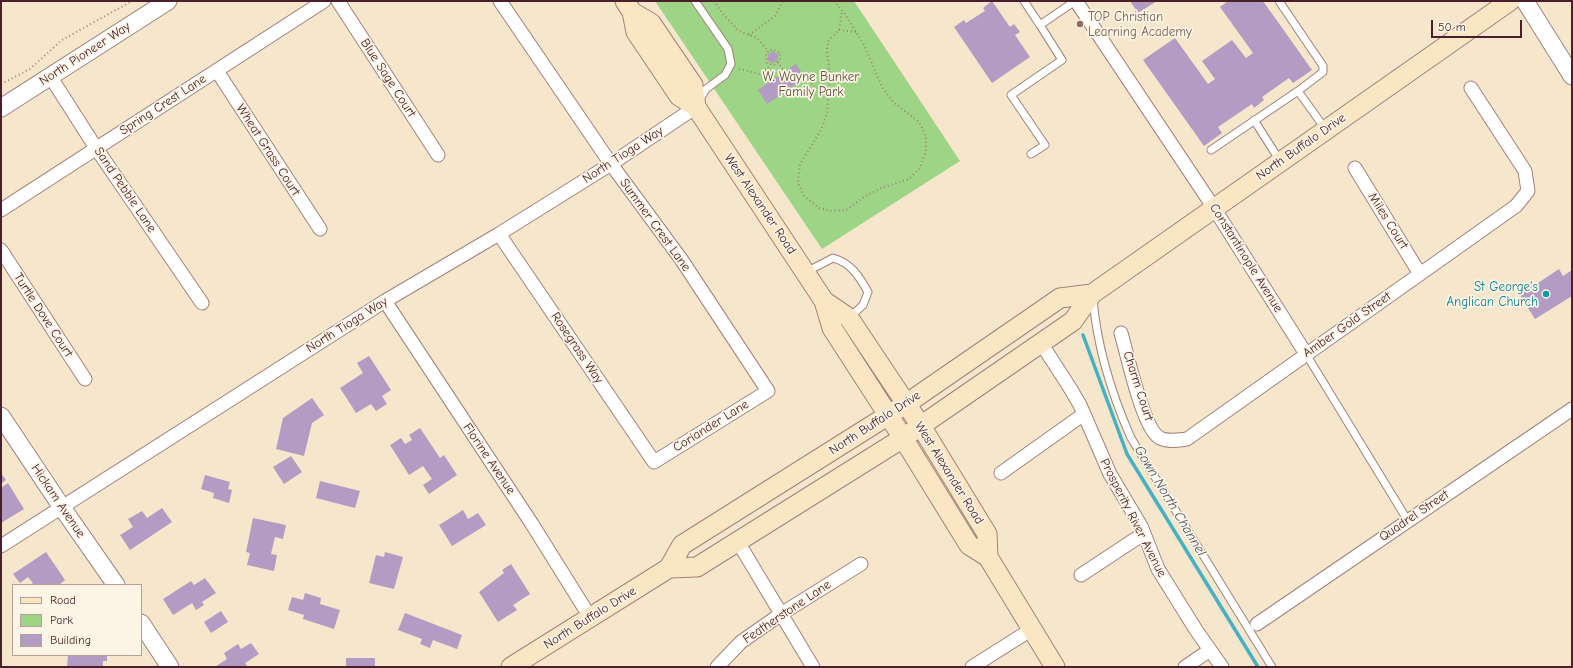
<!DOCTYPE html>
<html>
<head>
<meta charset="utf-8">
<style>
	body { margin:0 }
	#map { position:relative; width:1573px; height:668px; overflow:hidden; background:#f5e6cc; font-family:"Comic Neue",sans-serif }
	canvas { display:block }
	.frame { position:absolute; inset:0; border:2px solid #4a1f2b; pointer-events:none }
	.legend { position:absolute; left:12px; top:584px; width:130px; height:72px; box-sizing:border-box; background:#fcf5e5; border:1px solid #b59f9b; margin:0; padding:5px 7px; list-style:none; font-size:12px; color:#4a1f2b }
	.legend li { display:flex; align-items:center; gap:8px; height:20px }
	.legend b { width:20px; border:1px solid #b59f9b }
	.scale { position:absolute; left:1431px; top:20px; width:91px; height:18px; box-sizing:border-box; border:2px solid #4a1f2b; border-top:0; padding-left:5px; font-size:12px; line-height:14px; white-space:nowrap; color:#4a1f2b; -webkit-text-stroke:3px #fcf5e5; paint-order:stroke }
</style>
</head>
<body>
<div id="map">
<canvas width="1573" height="668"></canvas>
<div class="frame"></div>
<ul class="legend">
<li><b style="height:5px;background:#fbe6c4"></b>Road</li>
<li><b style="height:11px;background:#9ed486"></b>Park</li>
<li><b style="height:11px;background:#b39cc3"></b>Building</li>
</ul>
<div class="scale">50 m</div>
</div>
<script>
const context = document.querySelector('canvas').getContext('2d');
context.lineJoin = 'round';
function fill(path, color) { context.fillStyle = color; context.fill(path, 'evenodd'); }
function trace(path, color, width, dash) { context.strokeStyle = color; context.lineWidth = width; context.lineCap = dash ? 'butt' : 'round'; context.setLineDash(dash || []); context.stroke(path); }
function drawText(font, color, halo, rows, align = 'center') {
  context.font = font + ' "Comic Neue",sans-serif'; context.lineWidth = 3.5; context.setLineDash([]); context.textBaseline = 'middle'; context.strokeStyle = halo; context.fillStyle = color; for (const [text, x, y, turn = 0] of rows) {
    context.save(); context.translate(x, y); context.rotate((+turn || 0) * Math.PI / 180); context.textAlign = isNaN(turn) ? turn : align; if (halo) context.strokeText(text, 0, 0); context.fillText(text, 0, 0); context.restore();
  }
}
const green = new Path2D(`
	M655,1H854L960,161L822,249Z`);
const stream = new Path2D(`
	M1083,335L1127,454L1258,667`);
const building = new Path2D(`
	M992,1L1010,27L1014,24L1020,32L1015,35L1030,57L992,83L954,27L964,20L966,23L985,11L983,8Z
	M1130,1H1157L1138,13Z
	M1228,1H1263L1312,70L1293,83L1289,78L1262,97L1264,100L1254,108L1252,104L1218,127L1222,133L1204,146L1143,60L1175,38L1208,84L1215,79L1202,61L1232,40L1246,58L1253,53L1220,7Z
	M773,51L778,54V60L773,63L768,61V55Z
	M796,64L805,78L767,104L758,90Z
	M1559,269L1563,276L1572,270V296L1535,319L1518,292L1533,282L1535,285Z
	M369,356L391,390L382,396L387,404L376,411L371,404L356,413L340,388L363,373L357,363Z
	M312,398L324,415L312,423L304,456L276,449L283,418Z
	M420,428L440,458L444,455L457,475L429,494L423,485L432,479L423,466L409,475L390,445L401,438L405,444L412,440L409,435Z
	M291,456L302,472L284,484L273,467Z
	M1,473L6,480L1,484Z
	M205,475L230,482L228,489L232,490L229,503L213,498L214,493L201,489Z
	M320,481L360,491L355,508L316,498Z
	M8,483L24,509L1,523V488Z
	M162,508L172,522L130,550L120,535L133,527L128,519L142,511L147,518Z
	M463,510L468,519L478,513L486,525L452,546L439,525Z
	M253,518L286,525L283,539L275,537L271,554L277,555L274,571L247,565L250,553L246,552Z
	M46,552L65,580L59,585H30L33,583L28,577L20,583L13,574Z
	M385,552L403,557L394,589L369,583L376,555L384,557Z
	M511,564L530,594L513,605L517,610L498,622L479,592L504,573L502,570Z
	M205,578L216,593L202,602L204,605L196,610L192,603L173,615L163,599L191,581L194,585Z
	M305,593L321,598L320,604L340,610L334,629L303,619L304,615L288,610L292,597L303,600Z
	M221,611L228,622L211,633L204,622Z
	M405,613L462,635L457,649L433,640L430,648L420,644L422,639L398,630Z
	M251,643L259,654L245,663L248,667H215L227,659L224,653L238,644L241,649Z
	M68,655H107V661H103V667H67Z
	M346,658H375V667H346Z`);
const path = new Path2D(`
	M714,1L722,13L739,31L757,38L769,52
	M834,1L845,14L864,45L882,87L893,102L919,122L926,136V151L920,168L909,179L881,188L864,197L846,210L831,211L819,208L804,196L798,183L800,164L821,130L827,113L830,73L827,52L828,41L839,30L842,11
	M839,30L856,32
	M749,35L775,16L783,1
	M778,62L774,65L767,63L766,53L773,49L780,53V60L778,62L783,70
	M739,69L760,74L766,70L771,64
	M809,80L814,87L830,88
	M1,84L30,69L62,40L132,1`);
const service = new Path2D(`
	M695,1L728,49L731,64L725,75L706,89L699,101
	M1024,1L1040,25L1075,1
	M1298,91L1326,130
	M1254,120L1280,161
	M1211,150L1298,91L1323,72V66L1279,1
	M1031,154L1045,145L1011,95L1062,60L1040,25
	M806,272L833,258C851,263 859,276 868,292L863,305L849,318
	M1093,299C1097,346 1112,395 1131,438L1272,667
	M1306,354L1408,521`);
const minor = new Path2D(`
	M338,1L438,155
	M1076,1L1214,208L1306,354
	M217,71L320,229
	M50,76L96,148L202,303
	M1355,168L1420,274
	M1,210L324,1
	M499,234L654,462L768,391L681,259L611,164L500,1
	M1,250L85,379
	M385,301L532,524L590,617
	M1121,333C1127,353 1143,430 1160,438C1168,442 1178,440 1187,439L1516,206L1528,191L1525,171L1471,88
	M1041,343L1070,388L1080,405L1110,474L1141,526L1158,569L1196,630L1222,667
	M1001,473L1084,414
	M738,542L813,667
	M1,546L385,301L499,234L611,164L696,107
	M1081,575L1143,534
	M1257,624L1572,409
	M717,667L741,642L781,614L861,564
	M972,667L1032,629
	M1185,667L1210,650`);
const tertiary = new Path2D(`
	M1525,1L1572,76
	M1,108L168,1
	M1,416L61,506L116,585
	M141,623L170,667`);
const secondary = new Path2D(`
	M625,1L632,12L636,32L679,96L696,107L824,301L832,328L903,438L969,545L988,557L1055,667
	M632,12L651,23L693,85L696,107
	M824,301L849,318L921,426L987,534L988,557
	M669,568L682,545L906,404L1060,298L1092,294
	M511,667L669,568L697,567L903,438L1041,343L1073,321L1092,294L1510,1`);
const markers = [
	[1080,24,4,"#8d6e63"],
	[1546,294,4,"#0f9aa8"]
];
const educationNames = [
	["TOP Christian",1088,17],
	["Learning Academy",1088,32]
];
const streetNames = [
	["North Pioneer Way",85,54,-33],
	["Blue Sage Court",388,78,57],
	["Spring Crest Lane",163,105,-33],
	["North Buffalo Drive",1301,147,-35],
	["Wheat Grass Court",268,150,57],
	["North Tioga Way",623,155,-33],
	["Sand Pebble Lane",125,190,56],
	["West Alexander Road",760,204,56],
	["Miles Court",1388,221,58],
	["Summer Crest Lane",655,225,54],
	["Constantinople Avenue",1246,258,58],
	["Turtle Dove Court",43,315,57],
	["North Tioga Way",347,325,-32],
	["Amber Gold Street",1347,325,-35],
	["Rosegrass Way",577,348,56],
	["Charm Court",1138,386,72],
	["North Buffalo Drive",875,423,-33],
	["Coriander Lane",711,426,-32],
	["Florine Avenue",489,459,56],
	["West Alexander Road",949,473,58],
	["Hickam Avenue",58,501,56],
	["Quadrel Street",1414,516,-34],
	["Prosperity River Avenue",1133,518,63],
	["Featherstone Lane",787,612,-34],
	["North Buffalo Drive",590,618,-32]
];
const parkNames = [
	["W. Wayne Bunker",811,77],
	["Family Park",811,92]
];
const cultureNames = [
	["St George's",1538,287],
	["Anglican Church",1538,302]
];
const waterNames = [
	["Gown North Channel",1170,501,59]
];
fill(green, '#9ed486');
trace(stream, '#45b1c3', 3.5);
fill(building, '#b39cc3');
trace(service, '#a0827c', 9);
trace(minor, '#a0827c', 15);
trace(tertiary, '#a0827c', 19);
trace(secondary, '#a0827c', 21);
trace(path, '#a0827c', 2, [1, 3]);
trace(service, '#fff', 7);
trace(minor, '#fff', 13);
trace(tertiary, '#fff', 17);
trace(secondary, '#fbe6c4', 19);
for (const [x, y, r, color] of markers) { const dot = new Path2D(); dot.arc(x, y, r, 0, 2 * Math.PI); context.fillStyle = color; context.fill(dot); trace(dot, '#fcf5e5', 1.5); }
drawText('13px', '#785e54', '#fcf5e5', educationNames, 'left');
drawText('13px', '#4a1f2b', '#fcf5e5', streetNames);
drawText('13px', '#635546', '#fcf5e5', parkNames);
drawText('13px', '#0d838f', '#fcf5e5', cultureNames, 'right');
drawText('italic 14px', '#485968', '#fcf5e5', waterNames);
</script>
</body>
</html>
